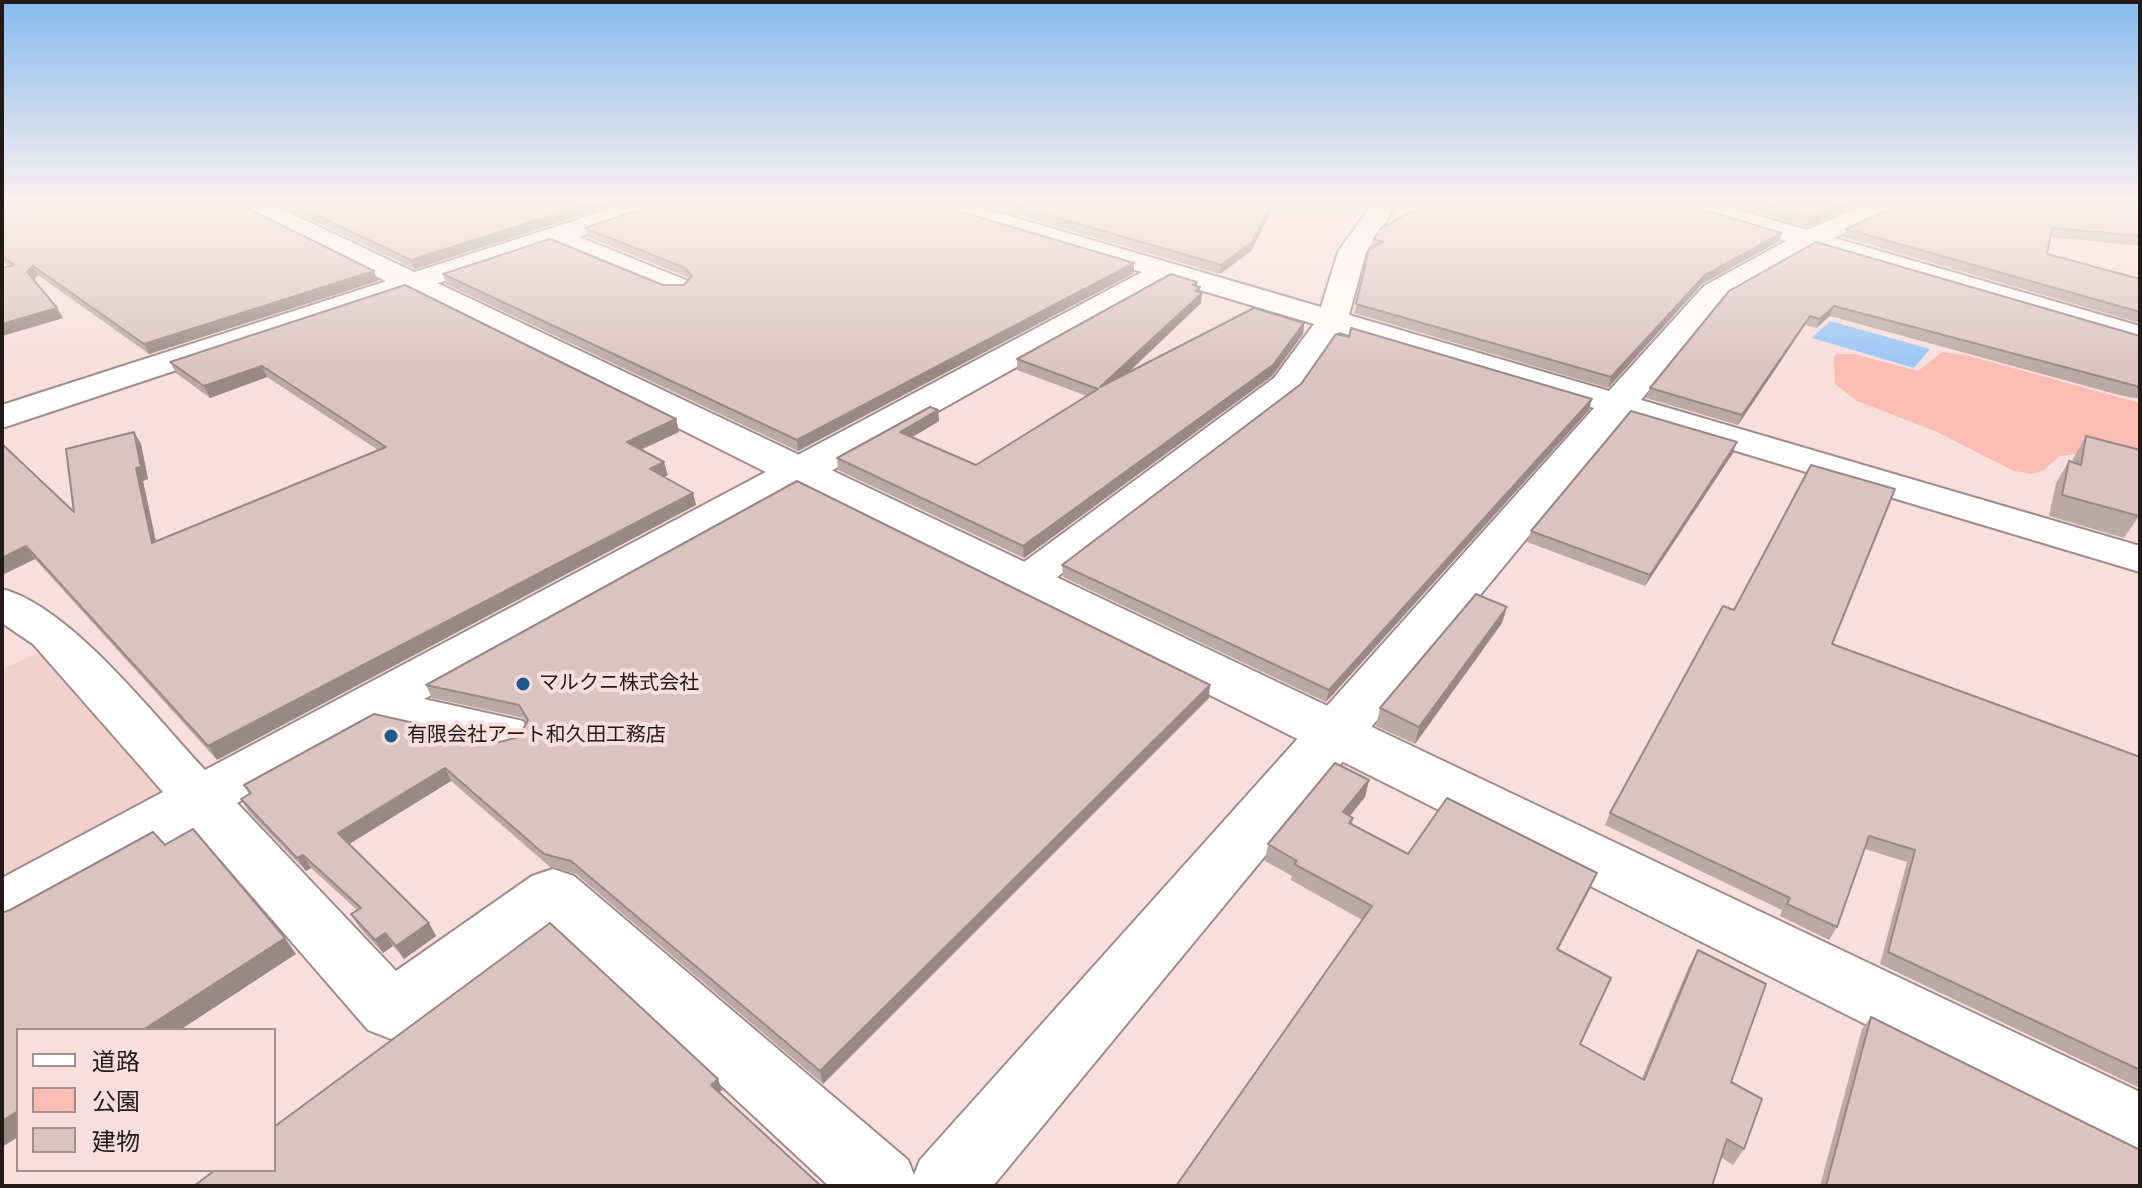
<!DOCTYPE html>
<html>
<head>
<meta charset="utf-8">
<style>
	body { margin:0 }
	#map { position:relative; width:2142px; height:1188px; overflow:hidden; background:#f8dfdc; font-family:"Source Serif 4","Noto Sans JP",serif }
	canvas { display:block }
	.frame { position:absolute; inset:0; border:4px solid #221a18; pointer-events:none }
	.legend { position:absolute; left:16px; top:1028px; width:260px; height:144px; box-sizing:border-box; background:#f8dfdc; border:2px solid #a2908e; margin:0; padding:10px 14px; list-style:none; font-size:24px; color:#221a18 }
	.legend li { display:flex; align-items:center; gap:16px; height:40px }
	.legend b { width:40px; border:2px solid #a2908e }
</style>
</head>
<body>
<div id="map">
<canvas width="2142" height="1188"></canvas>
<div class="frame"></div>
<ul class="legend">
<li><b style="height:10px;background:#fff"></b>道路</li>
<li><b style="height:22px;background:#fbbcb3"></b>公園</li>
<li><b style="height:22px;background:#dbc4c0"></b>建物</li>
</ul>
</div>
<script>
const context = document.querySelector('canvas').getContext('2d');
context.lineJoin = 'round';
function fill(path, color) { context.fillStyle = color; context.fill(path, 'evenodd'); }
function trace(path, color, width, dash) { context.strokeStyle = color; context.lineWidth = width; context.lineCap = dash ? 'butt' : 'round'; context.setLineDash(dash || []); context.stroke(path); }
function drawText(font, color, halo, rows, align = 'center') {
  context.font = font + ' "Source Serif 4","Noto Sans JP",serif'; context.lineWidth = 8; context.setLineDash([]); context.textBaseline = 'middle'; context.strokeStyle = halo; context.fillStyle = color; for (const [text, x, y, turn = 0] of rows) {
    context.save(); context.translate(x, y); context.rotate((+turn || 0) * Math.PI / 180); context.textAlign = isNaN(turn) ? turn : align; if (halo) context.strokeText(text, 0, 0); context.fillText(text, 0, 0); context.restore();
  }
}
const built = new Path2D(`
	M39,653L164,793L2,888V669Z`);
const green = new Path2D(`
	M1942,352L1966,355L2140,403V470L2076,454L2060,456L2044,470L2033,474L2014,471L1935,431L1857,401L1835,384L1834,356L1837,354H1855L1918,371Z`);
const water = new Path2D(`
	M1830,321L1930,349L1914,368L1812,338Z`);
const minor = new Path2D(`
	M629,203H667L664,208L579,237L686,280L691,286L686,292H666L553,245L2,428V405Z
	M926,203H965L1321,307L1338,252L1373,203H1398L1366,252L1349,315L1609,391L1704,286L1786,241L1677,208L1674,203H1714L1807,230L1869,203H1902L1899,208L1834,238L2140,326V345L1812,248L1724,298L1641,400L2140,546V572L1626,418L993,1186H829L551,927L414,1030L391,1039L368,1030L193,828L23,923L2,931V878L163,792L33,644L2,623V589C71,607 155,717 205,770L1142,272L929,208ZM1170,281L1314,324L1274,378L1009,573L1002,582L1009,591L1024,595L1039,591L1298,392L1339,332L1594,408L920,1160L914,1175L908,1160L574,876L553,869L532,876L396,971L237,803L380,723L505,752L523,747L530,734L523,721L424,699Z`);
const tertiary = new Path2D(`
	M237,203H269L2140,1092V1162L240,208Z`);
const wall = new Path2D(`
	M2,203L378,281L149,354L38,275L34,280L57,308L63,318L2,336V268L9,266L2,261Z
	M276,203H619L415,269Z
	M976,203H1272L1271,212L1251,251L1220,274Z
	M1725,203H1861L1807,227Z
	M2140,203V246L2051,237L2047,254L2140,279V323L1843,237L1846,229Z
	M585,228L1134,263V273L798,451L446,284L443,274L663,285H684L689,280L687,277L588,237Z
	M1374,239L1778,242L1702,284L1608,388L1354,313Z
	M1197,282V286L1200,287V292L1202,293L1201,303L1127,374L1304,323L1303,334L1272,376L1024,558L838,470L837,458L938,410L939,421L912,437L976,465L1087,396L1017,370V359Z
	M405,285L676,419L679,432L641,450L668,475L664,477L693,493L696,505L217,760L35,559L4,574L2,573V444L74,512L134,432L141,444L148,479L143,481L156,541L378,450L267,377L210,398L176,373L170,362Z
	M1729,291L2140,336V399L2119,395L1830,316L1816,328L1805,325L1738,425L1646,398L1650,388Z
	M1589,410L1326,702L1063,577L1062,565Z
	M2086,436L2139,516L2124,538L2049,516L2056,483L2069,461L2072,462L2074,457Z
	M1733,453L1645,586L1527,542L1531,531Z
	M1507,607L1502,623L1415,744L1376,726L1380,708Z
	M1832,644L2140,757V1088L1880,964L1907,862L1865,849L1837,927L1829,940L1780,916L1782,910L1605,825L1610,813Z
	M426,685L1209,698L823,1084L576,874L550,867L451,781L349,844L429,923L436,936L404,959L393,946L383,953L359,927L351,914L357,910L311,868L306,871L249,812L241,799L249,794L244,785L499,742L519,737L526,722L524,718L432,698Z
	M1369,780L1365,797L1350,816L1353,818L1352,825L1408,854L1590,889L1558,949L1580,1044L1642,1078L1689,966L1698,950L1731,1082L1744,1149L1733,1165L1362,920L1291,880L1292,876L1265,861L1268,844Z
	M1871,1017L2140,1186H1820L1862,1029Z`);
const shadedWall = new Path2D(`
	M590,203H619L415,269L411,260Z
	M1272,203L1271,212L1251,251L1220,274L1221,265Z
	M1845,203H1861L1807,227L1810,218Z
	M1782,233L1778,242L1702,284L1608,388L1611,377L1705,275Z
	M1134,263V273L798,451L797,440Z
	M33,266L38,275L32,282L27,272Z
	M374,271L378,281L149,354L144,344Z
	M1197,282V289L1200,287V294L1202,293L1201,303L1100,399V387L1193,285Z
	M1834,306L1830,316L1816,328L1820,319Z
	M57,308L63,318L2,336V324Z
	M1810,316L1805,325L1738,425L1742,415Z
	M1304,323L1303,334L1272,376L1024,558L1023,546Z
	M262,366L267,377L210,398L204,386Z
	M1592,399L1589,410L1326,702L1329,690Z
	M938,410L939,421L901,444L900,432Z
	M676,419L679,432L630,454L627,442Z
	M134,432L141,444L148,479L143,481L159,556L152,543L136,468Z
	M1737,442L1733,453L1645,586L1650,575Z
	M664,462L668,475L654,482L650,469Z
	M693,493L696,505L217,760L208,746Z
	M26,546L35,559L4,574L2,572V558Z
	M1507,607L1502,623L1415,744L1419,727Z
	M1210,685L1209,698L823,1084L820,1071Z
	M445,768L451,781L346,846L338,833Z
	M1369,780L1365,797L1339,829L1343,812Z
	M303,855L311,868L306,871L297,858Z
	M1597,873L1590,889L1550,965L1557,949Z
	M429,923L436,936L404,959L396,946Z
	M385,933L393,946L383,953L375,940Z
	M285,938L296,954L180,1030H143Z
	M718,1079L722,1090L716,1097L711,1085Z
	M18,1111V1137L2,1147V1121Z`);
const building = new Path2D(`
	M2,203H237L374,271L144,344L33,266L27,272L57,308L2,324V268L14,265L2,256Z
	M291,203H590L411,260Z
	M660,203H931L1134,263L797,440L443,274L550,239L663,285H684L692,276L685,268L585,228Z
	M1006,203H1272L1252,242L1221,265Z
	M1428,203H1681L1782,233L1705,275L1611,377L1356,304L1369,249L1383,242L1374,239L1381,228Z
	M1758,203H1845L1810,218Z
	M1902,203H2140V236L2052,228L2047,254L2140,279V312L1846,229Z
	M1816,242L2140,336V387L1834,306L1820,319L1810,316L1742,415L1650,388L1729,291Z
	M1171,274L1197,282L1193,285L1200,287L1195,291L1202,293L1100,387L1254,308L1304,323L1273,365L1023,546L837,458L930,407L938,410L900,432L976,465L1098,389L1017,359Z
	M405,285L676,419L627,442L664,462L650,469L693,493L208,746L26,546L2,558V444L74,512L66,449L134,432L141,467L136,468L152,543L386,447L262,366L204,386L170,362Z
	M1351,328L1592,399L1329,690L1062,565L1301,384L1336,334L1349,337Z
	M1631,411L1737,442L1650,575L1531,531Z
	M2086,436L2140,450L2139,516L2062,495L2069,461L2081,465Z
	M1811,465L1895,489L1832,644L2140,757V1070L1888,952L1915,850L1869,836L1837,927L1787,904L1790,898L1610,813L1723,606L1734,610Z
	M797,481L1210,685L820,1071L571,861L544,854L445,768L338,833L429,923L396,946L385,933L375,940L351,914L361,908L303,855L297,858L241,799L251,793L244,785L374,714L499,742L519,737L528,720L519,705L426,685Z
	M1476,594L1507,607L1419,727L1380,708Z
	M1335,763L1369,780L1343,812L1353,818L1349,823L1408,854L1447,798L1597,873L1557,949L1611,978L1580,1044L1644,1080L1698,950L1766,984L1731,1082L1762,1099L1744,1149L1727,1139L1712,1186H1176L1372,906L1294,864L1297,861L1268,844Z
	M193,829L285,938L143,1030H18V1111L2,1121V913L10,910L153,832L165,845Z
	M550,923L718,1079L711,1085L821,1186H194L215,1170H274V1127Z
	M1871,1017L2140,1150V1186H1826Z`);
const markers = [
	[523,684,8,"#1e5990"],
	[391,736,8,"#1e5990"]
];
const poiNames = [
	["マルクニ株式会社",539,684],
	["有限会社アート和久田工務店",407,736]
];
fill(built, '#f2d1cd');
fill(green, '#fbbcb3');
fill(water, '#96c5f7');
trace(minor, '#a28c89', 4);
trace(tertiary, '#a28c89', 4);
fill(minor, '#fff');
fill(tertiary, '#fff');
fill(wall, '#bca9a5');
fill(shadedWall, '#998986');
fill(building, '#dbc4c0');
trace(building, '#998986', 2);
const sky = context.createLinearGradient(0, 0, 0, 369);
sky.addColorStop(0, '#87bbee');
sky.addColorStop(0.55, '#fcf1ef');
sky.addColorStop(1, '#fcf1ef00');
context.fillStyle = sky;
context.fillRect(0, 0, 2142, 369);
for (const [x, y, r, color] of markers) { const dot = new Path2D(); dot.arc(x, y, r, 0, 2 * Math.PI); context.fillStyle = color; context.fill(dot); trace(dot, '#f8dfdc', 3); }
drawText('20px', '#221a18', '#f8dfdc', poiNames, 'left');
</script>
</body>
</html>
